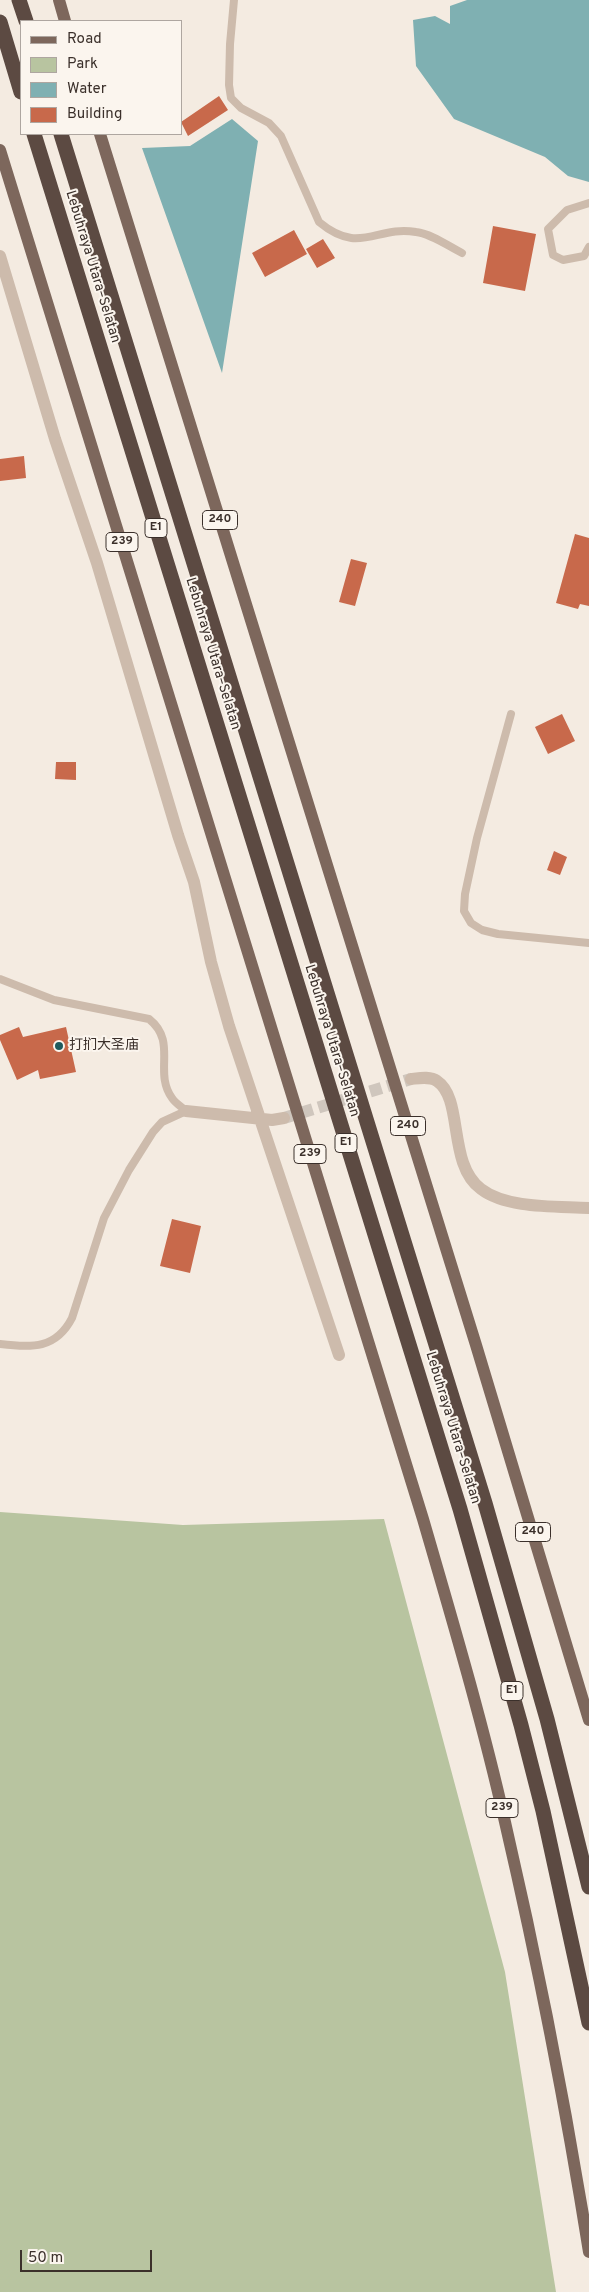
<!DOCTYPE html>
<html>
<head>
<meta charset="utf-8">
<style>
	body { margin:0 }
	#map { position:relative; width:589px; height:2292px; overflow:hidden; background:#f4ebe1; font-family:Overpass,sans-serif }
	canvas { display:block }
	.legend { position:absolute; left:20px; top:20px; width:162px; height:115px; box-sizing:border-box; background:#fbf5ee; border:1px solid #aea6a0; margin:0; padding:6px 9px; list-style:none; font-size:15px; color:#3b302b }
	.legend li { display:flex; align-items:center; gap:10px; height:25px }
	.legend b { width:25px; border:1px solid #aea6a0 }
	.scale { position:absolute; left:20px; top:2250px; width:132px; height:22px; box-sizing:border-box; border:2px solid #3b302b; border-top:0; padding-left:6px; font-size:15px; line-height:18px; white-space:nowrap; color:#3b302b; -webkit-text-stroke:4px #fbf5ee; paint-order:stroke }
</style>
</head>
<body>
<div id="map">
<canvas width="589" height="2292"></canvas>
<ul class="legend">
<li><b style="height:6px;background:#7d675c"></b>Road</li>
<li><b style="height:14px;background:#b8c4a0"></b>Park</li>
<li><b style="height:14px;background:#7fb0b2"></b>Water</li>
<li><b style="height:14px;background:#c8694b"></b>Building</li>
</ul>
<div class="scale">50 m</div>
</div>
<script>
const context = document.querySelector('canvas').getContext('2d');
context.lineJoin = 'round';
function fill(path, color) { context.fillStyle = color; context.fill(path, 'evenodd'); }
function trace(path, color, width, dash) { context.strokeStyle = color; context.lineWidth = width; context.lineCap = dash ? 'butt' : 'round'; context.setLineDash(dash || []); context.stroke(path); }
function drawText(font, color, halo, rows, align = 'center') {
  context.font = font + ' Overpass,"Noto Sans SC",sans-serif'; context.lineWidth = 4; context.setLineDash([]); context.textBaseline = 'middle'; context.strokeStyle = halo; context.fillStyle = color; for (const [text, x, y, turn = 0] of rows) {
    context.save(); context.translate(x, y); context.rotate((+turn || 0) * Math.PI / 180); context.textAlign = isNaN(turn) ? turn : align; if (halo) context.strokeText(text, 0, 0); context.fillText(text, 0, 0); context.restore();
  }
}
const green = new Path2D(`
	M0,1512L183,1525L384,1519L505,1972L556,2292H0Z`);
const water = new Path2D(`
	M467,0H589V182L568,176L545,157L454,119L416,66L413,20L435,16L450,24V6Z
	M232,119L258,141L222,373L142,148L190,146Z`);
const building = new Path2D(`
	M219,96L228,110L188,136L181,122Z
	M493,226L536,234L525,291L483,283Z
	M294,230L307,254L265,277L252,253Z
	M323,239L335,258L317,268L306,249Z
	M24,456L26,478L0,481V459Z
	M575,534L589,538V606L580,604L578,609L556,603Z
	M351,559L367,563L355,606L339,602Z
	M562,714L575,741L548,754L535,727Z
	M56,762H76V780L55,779Z
	M554,851L567,857L560,875L547,870Z
	M19,1027L23,1037L66,1027L76,1072L40,1079L38,1070L17,1080L0,1040V1035Z
	M172,1219L201,1226L190,1273L160,1266Z`);
const minorTunnel = new Path2D(`
	M284,1118L411,1079`);
const service = new Path2D(`
	M234,0L230,44L229,85L231,98L241,108L269,123L281,136L319,222C360,256 376,225 416,232C432,234 448,246 462,253
	M589,203L567,210L548,229L553,255L563,260L584,256L589,247
	M511,714L477,838L465,894L464,911L471,923L482,930L498,934L589,943
	M0,979L54,1000L149,1019C178,1042 153,1072 172,1098C175,1103 182,1107 186,1111L162,1122L153,1132L129,1170L104,1218L72,1318C56,1349 32,1348 0,1344`);
const minor = new Path2D(`
	M0,256L55,439L97,563L178,835L194,882L211,962L229,1026L339,1355
	M411,1079C420,1078 430,1076 437,1081C464,1099 447,1164 481,1189C507,1209 557,1206 589,1208
	M186,1111L272,1120L284,1118`);
const primary = new Path2D(`
	M59,0L65,21
	M100,134L476,1345L589,1720
	M0,150L423,1519C452,1619 482,1720 505,1822C538,1964 566,2108 589,2252`);
const motorway = new Path2D(`
	M19,0L26,21
	M0,22L21,92
	M34,134L460,1509L521,1725L543,1811L589,2023
	M61,134L485,1503L547,1719L589,1887`);
const markers = [
	[59,1046,5,"#1f5a5e"]
];
const shields = [
	[220,520,35],
	[156,528,22],
	[122,542,32],
	[408,1126,35],
	[346,1143,22],
	[310,1154,32],
	[533,1532,35],
	[512,1691,22],
	[502,1808,32]
];
const shieldNames = [
	["240",220,520],
	["E1",156,528],
	["239",122,542],
	["240",408,1126],
	["E1",346,1143],
	["239",310,1154],
	["240",533,1532],
	["E1",512,1691],
	["239",502,1808]
];
const streetNames = [
	["Lebuhraya Utara–Selatan",92,267,73],
	["Lebuhraya Utara–Selatan",212,654,73],
	["Lebuhraya Utara–Selatan",331,1041,73],
	["Lebuhraya Utara–Selatan",452,1428,73]
];
const poiNames = [
	["打扪大圣庙",69,1046]
];
fill(green, '#b8c4a0');
fill(water, '#7fb0b2');
fill(building, '#c8694b');
trace(minorTunnel, '#cfc6bd', 12, [12, 6]);
trace(service, '#cdbbac', 8);
trace(minor, '#cdbbac', 12);
trace(primary, '#7d675c', 12);
trace(motorway, '#5c4a42', 15);
for (const [x, y, r, color] of markers) { const dot = new Path2D(); dot.arc(x, y, r, 0, 2 * Math.PI); context.fillStyle = color; context.fill(dot); trace(dot, '#fbf5ee', 2); }
for (const [x, y, w] of shields) { const box = new Path2D(); box.roundRect(x - w / 2, y - 9.5, w, 19, 4); context.fillStyle = '#fbf5ee'; context.fill(box); trace(box, '#3b302b', 1); }
drawText('bold 12px', '#3b302b', null, shieldNames);
drawText('14px', '#3b302b', '#fbf5ee', streetNames);
drawText('14px', '#3b302b', '#fbf5ee', poiNames, 'left');
</script>
</body>
</html>
